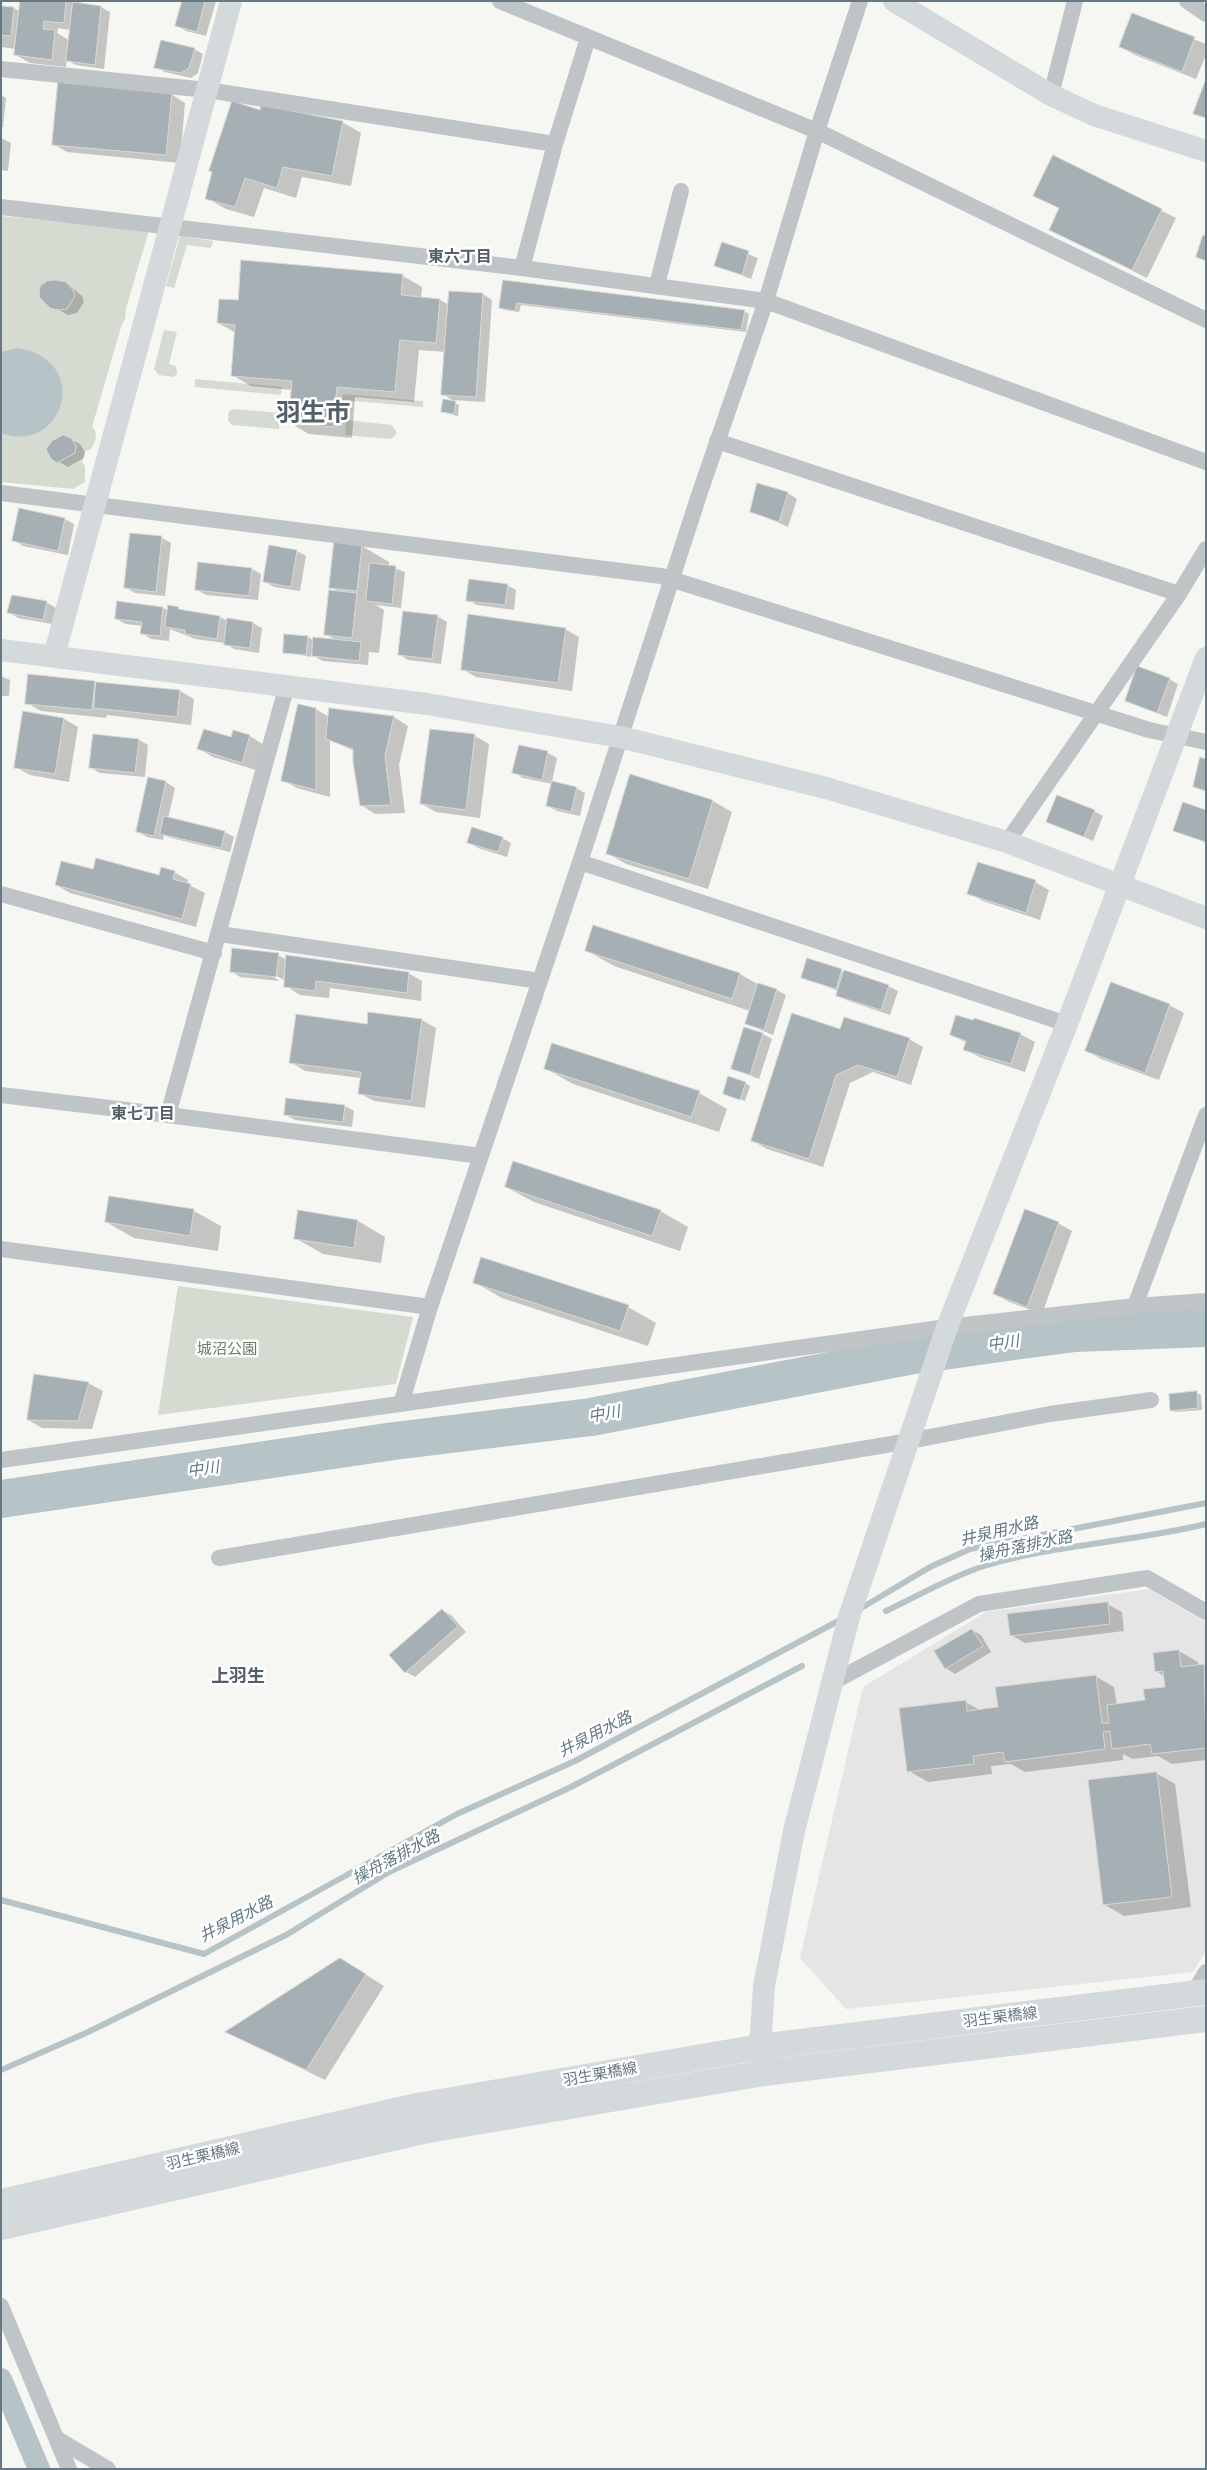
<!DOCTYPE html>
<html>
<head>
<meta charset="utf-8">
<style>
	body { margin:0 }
	#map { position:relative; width:1207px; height:2470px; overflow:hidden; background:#f6f6f3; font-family:"Exo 2",sans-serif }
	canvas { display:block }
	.frame { position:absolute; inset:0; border:2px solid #657884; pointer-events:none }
</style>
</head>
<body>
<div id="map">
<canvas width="1207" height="2470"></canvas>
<div class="frame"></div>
</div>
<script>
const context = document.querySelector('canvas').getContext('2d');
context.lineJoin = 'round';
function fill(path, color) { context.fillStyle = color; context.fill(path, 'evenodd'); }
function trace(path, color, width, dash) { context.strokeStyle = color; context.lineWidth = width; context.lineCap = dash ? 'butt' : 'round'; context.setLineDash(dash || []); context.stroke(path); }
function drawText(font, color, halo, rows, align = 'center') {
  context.font = font + ' "Exo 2","Noto Sans JP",sans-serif'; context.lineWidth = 5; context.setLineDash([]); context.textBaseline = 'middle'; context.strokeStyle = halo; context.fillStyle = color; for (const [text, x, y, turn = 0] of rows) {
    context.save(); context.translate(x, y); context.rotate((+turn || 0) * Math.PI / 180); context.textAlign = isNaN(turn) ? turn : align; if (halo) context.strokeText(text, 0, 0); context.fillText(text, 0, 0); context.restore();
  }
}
const built = new Path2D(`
	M1149,1589L1206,1622V1951L1193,1972L846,2009L800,1958L863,1687L986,1612Z`);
const green = new Path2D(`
	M1,216L149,230L126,309L125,319L122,324L92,427C99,432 95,443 91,449L85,451L82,462L85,466V482L73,489L1,482Z
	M180,236L213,241L211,248L187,245L174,288L166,286Z
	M164,330L177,332L169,364L176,366L177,374L173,377L159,375L154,369Z
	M195,379L282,387L281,395L195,387Z
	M343,394L423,401V407L342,400Z
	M234,409L281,413L279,429L232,425L228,421L229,411Z
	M346,420L392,425L397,433L391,439L345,435Z
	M178,1286L413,1317L396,1384L158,1415Z`);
const water = new Path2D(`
	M18,348C94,361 62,456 1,433V352Z`);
const shadow = new Path2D(`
	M22,1H81V5L101,7L110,12L104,69L76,65L67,60L66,67L30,63L16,55V49L1,47V7L14,8L20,12ZM58,28L71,30L69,40L57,33Z
	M183,1H216L206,36L186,31L177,25Z
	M1132,15L1206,44V55L1196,79L1135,55L1121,47Z
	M194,49L203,54L198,73L191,78L165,72L156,67Z
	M171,94L185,103L180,163L67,152L53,144Z
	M1,95L6,98L3,127H1Z
	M261,112L342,122L361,133L351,186L302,177L296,198L264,188L254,217L226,209L207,198Z
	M1,138L11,143L8,171L1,170Z
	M1054,157L1176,218L1147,278L1064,237L1060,209L1035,195Z
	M722,244L758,258L751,279L715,265Z
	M242,262L403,276L422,287L421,298L440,300L449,305L450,292L483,294L492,300L485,402L452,400L443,394L446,352L419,350L414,402L355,397L352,438L309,434L290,423L292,390L251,386L232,375L236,333L218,323L239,301Z
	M504,281L744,311L749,314L746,332L521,305L519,312L505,310L500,308Z
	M66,283L82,296L84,302L77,313L68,315L44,302L41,297Z
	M455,403L459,405L458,416L442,412Z
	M70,439L80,444L85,452L84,458L68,467L52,458Z
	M758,485L788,493L797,499L788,527L751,511Z
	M20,510L65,519L74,524L68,555L23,546L14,540Z
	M131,534L162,538L171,543L165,596L135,593L125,587Z
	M362,546L389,562V566L405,572L401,608L376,605L384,610L379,653L369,652L368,665L322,661L311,654V657L284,652L286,635L308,637L314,641L336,640L325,634L340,592L330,587Z
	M297,551L306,556L300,591L274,587L264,581Z
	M199,563L252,569L261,574L258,600L206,595L197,590Z
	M507,585L516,590L514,610L477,605L468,600Z
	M46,602L56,608L52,624L18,618L9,612Z
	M163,608L169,611L178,608L185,612L220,617L228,621L253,623L262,628L259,653L234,649L225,643L195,639L170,629L169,641L151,639L142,633L143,626L126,624L116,619Z
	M437,616L447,622L441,664L408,660L399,654Z
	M565,629L579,637L572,691L476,677L462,669Z
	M1,676L10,680L9,696H1Z
	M1169,679L1178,684L1167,717L1126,701Z
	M95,682L180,691L194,699L191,725L107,715L106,718L41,711L27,703Z
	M299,706L316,709L329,717L330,709L394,717L408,726L399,765L405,813L375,814L361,805L354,751L330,740V797L297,788L283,780Z
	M64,719L78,727L69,782L30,775L15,767Z
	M431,730L475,736L489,744L480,818L436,812L422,804Z
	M234,732L250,736L264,745L256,770L213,757L199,749L232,739Z
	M139,740L148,745L145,777L100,773L91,768Z
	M520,746L548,753L557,758L552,782L576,788L585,793L580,816L557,811L548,806L553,784L523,778L514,772Z
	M631,776L713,801L732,812L708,889L626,864L607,853Z
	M166,782L175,788L168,819L225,832L234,837L230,852L171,838L164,835L163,840L147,837L138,832Z
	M1094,811L1103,816L1093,841L1047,821Z
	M1206,811V843L1175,830Z
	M502,838L511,843L507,857L478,848L469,842Z
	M94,871L160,877L174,872L188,880L187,884L205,893L196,927L70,893L56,885Z
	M1035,882L1049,890L1040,920L983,901L969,893Z
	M594,926L740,974L759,985L777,990L786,995L773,1035L746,1024L750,1011L614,966L586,950Z
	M278,955L287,960L408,973L422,981L421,1001L330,988L329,998L300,995L286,986V981L271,973L270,975L280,981L240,977L231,971Z
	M808,960L888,986L898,991L890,1015L846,1000L837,995L838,991L802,977Z
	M1169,1005L1184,1013L1159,1080L1101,1059L1087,1051Z
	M422,1020L436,1028L425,1108L374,1101L359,1093L361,1078L305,1071L291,1062Z
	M840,1030L909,1039L923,1047L911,1085L873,1072L850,1083L823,1167L767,1149L753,1141Z
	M761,1033L772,1039L759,1079L732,1068Z
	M1020,1034L1035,1042L1025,1072L979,1057L965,1049L967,1043L951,1035Z
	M545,1068L699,1093L727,1109L719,1132L573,1084Z
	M745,1083L750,1086L745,1101L724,1094Z
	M345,1106L354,1111L352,1127L295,1120L286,1115Z
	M506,1187L660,1211L688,1227L680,1251L534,1202Z
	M194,1211L221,1226L218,1251L134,1238L106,1222Z
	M358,1221L385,1237L381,1263L323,1254L295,1238Z
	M1058,1223L1072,1231L1042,1314L1009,1302L995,1294Z
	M474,1282L628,1307L656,1323L648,1346L502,1298Z
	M88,1383L103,1391L92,1429L42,1428L28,1420Z
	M1196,1393L1201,1395L1202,1410L1175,1412L1171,1410Z
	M1107,1604L1122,1612L1124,1631L1025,1643L1011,1635Z
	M442,1610L451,1615L466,1632L415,1677L406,1672Z
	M972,1630L981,1635L991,1652L955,1674L946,1668Z
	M1179,1651L1198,1662V1666H1206V1760L1172,1764L1158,1756L1133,1759L1123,1754V1760L1025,1772L1011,1764L991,1766L992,1774L928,1782L909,1771L965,1702L980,1710L999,1708L1095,1676L1114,1687L1117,1705L1146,1701L1167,1688L1164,1676L1156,1671Z
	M1156,1773L1175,1784L1191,1907L1124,1916L1105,1905Z
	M360,1971L384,1986L325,2080L227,2032Z`);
const stream = new Path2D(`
	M858,1610L930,1567L970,1549L1206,1503
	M886,1611C918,1596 950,1577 984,1566C1056,1544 1133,1542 1206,1524
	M1,1900L204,1954L457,1814L575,1761L842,1619
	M1,2070L86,2033L286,1935L389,1872L571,1787L802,1666`);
const canal = new Path2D(`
	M1,2379L39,2469`);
const river = new Path2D(`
	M1,1499L394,1441L591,1417L908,1356L1014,1341L1075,1333L1206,1328`);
const building = new Path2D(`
	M20,1H66L64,23L44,21L43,29L55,30L52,60L14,55Z
	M182,1H205L197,32L175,26Z
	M73,2L101,6L95,65L66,61Z
	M1,6L14,7L11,36L1,35Z
	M1132,13L1195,37L1182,72L1119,47Z
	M161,40L195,48L189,68L181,73L154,68Z
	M58,82L172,93L166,155L52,145Z
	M1205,82H1206V118L1193,114Z
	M232,101L260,110L261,105L343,121L332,176L283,167L277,188L245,178L235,207L205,199L212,172L209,171Z
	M1053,155L1162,209L1132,270L1049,230L1059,208L1033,196Z
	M1203,235L1206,236V261L1196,257Z
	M722,242L749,251L742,275L714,266Z
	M241,260L403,274L401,295L440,299L436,343L400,340L395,392L337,387L333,427L288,423L292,381L231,376L235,325L217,323L219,299L238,300Z
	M56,280L66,282L73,290L75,296L67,309L58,310L50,308L39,297L40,286L47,281Z
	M503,280L745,310L741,330L517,303L515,311L499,308Z
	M449,291L483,293L476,397L441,395Z
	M443,399L456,401L454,414L441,412Z
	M63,435L71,438L76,446L75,453L57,463L51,459L46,449L52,441Z
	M757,483L788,492L779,522L750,512Z
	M19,508L65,518L58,551L12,541Z
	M130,533L162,536L156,592L124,588Z
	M334,542L362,545L357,591L329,588Z
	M269,545L297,550L291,587L263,582Z
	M198,562L252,568L249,596L195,590Z
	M370,563L396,566L392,604L366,601Z
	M469,579L508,584L505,605L466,601Z
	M329,590L357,593L352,638L324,635Z
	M12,595L47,601L43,620L7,613Z
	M117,601L163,607L160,636L140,634L142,622L115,619Z
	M168,605L179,607L178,609L220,616L217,639L185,634V630L165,627Z
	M403,611L438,615L432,659L398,655Z
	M468,614L566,628L558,683L461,670Z
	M227,618L253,622L250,648L224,645Z
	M284,634L308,636L306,655L283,653Z
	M313,637L361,642L359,661L312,656Z
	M1137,666L1170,678L1157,713L1125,701Z
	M28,674L95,681L92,710L25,704Z
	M96,682L180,690L177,717L94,708Z
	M298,704L316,708V790L281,781Z
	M329,708L394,716L385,756L391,805L360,806L353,762V749L326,739Z
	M23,711L64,718L55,774L14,768Z
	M204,729L231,737L233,730L250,735L242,763L197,749Z
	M430,729L475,734L466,810L420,804Z
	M93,734L139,739L135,773L89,768Z
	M519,745L548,751L542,780L512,773Z
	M1200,757L1206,759V791L1193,787Z
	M630,774L713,800L689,879L606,854Z
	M148,777L166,781L154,836L136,832Z
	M552,781L577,787L571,812L546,806Z
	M1057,795L1095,810L1084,837L1046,822Z
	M1183,802L1206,810V842L1173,831Z
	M164,816L225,831L221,848L160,834Z
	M472,827L503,837L498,852L467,843Z
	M96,858L159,875L161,867L175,871L173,879L191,884L182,919L55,885L61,861L93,869Z
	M978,862L1036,880L1026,913L967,894Z
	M593,925L740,973L732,999L585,951Z
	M232,948L279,953L276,977L230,972Z
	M286,955L409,972L407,993L316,981L315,991L284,987Z
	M807,958L842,969L836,989L801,978Z
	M844,970L889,985L881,1010L836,996Z
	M1111,982L1170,1004L1145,1073L1085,1051Z
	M758,983L777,989L764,1030L745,1024Z
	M368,1012L422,1019L411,1101L358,1094L361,1072L289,1063L296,1014L367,1024Z
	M792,1013L840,1029L844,1017L910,1038L897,1077L858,1065L836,1075L809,1159L751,1141Z
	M956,1015L973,1020L974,1018L1021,1033L1011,1064L963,1050L966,1041L950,1035Z
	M744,1027L763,1033L750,1075L731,1069Z
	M552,1043L700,1091L691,1117L544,1069Z
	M728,1076L746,1082L740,1100L723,1094Z
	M286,1098L345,1105L343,1122L284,1115Z
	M513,1161L661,1210L652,1236L505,1187Z
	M109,1196L194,1209L190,1236L105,1222Z
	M1025,1209L1059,1222L1027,1307L993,1294Z
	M298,1210L358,1220L354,1248L294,1239Z
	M481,1257L629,1305L620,1331L473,1283Z
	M34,1374L89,1382L78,1421L27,1420Z
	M1197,1391L1198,1408L1170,1411L1169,1394Z
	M1108,1602L1110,1624L1010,1636L1007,1614Z
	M442,1609L458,1626L405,1673L389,1655Z
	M972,1629L983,1646L945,1669L934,1651Z
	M1179,1650L1181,1667L1204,1664L1206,1748L1152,1754L1150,1744L1112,1749L1110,1731L1103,1732L1105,1749L1005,1762L1003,1752L973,1756L974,1764L907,1772L899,1708L966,1700L967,1711L998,1707L995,1687L1096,1675L1102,1723H1109L1107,1705L1145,1700L1143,1689L1165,1687L1163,1671L1155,1672L1153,1653Z
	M1157,1772L1172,1897L1103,1905L1088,1780Z
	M340,1958L366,1974L306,2070L225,2032Z`);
const street = new Path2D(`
	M500,1L817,131L1206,320
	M1187,1L1206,14
	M1,69L207,90L555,144
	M1051,95L1075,1
	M1,207L522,268L766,301L1206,462
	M522,268L555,144L588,38
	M657,285L681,191
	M717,441L1179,594
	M1,493L661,576L1149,730L1206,742
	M1007,842L1179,594L1206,549
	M580,862L1067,1024
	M1,894L214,953
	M220,934L540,981
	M1,1095L168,1115L481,1156
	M168,1115L287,685
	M1,1249L430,1307
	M1135,1306L1206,1115
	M401,1404L430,1307L580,862L700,492L766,301L817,131L860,1
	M1,1460L947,1327L1135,1306L1206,1301
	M219,1558L909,1441L1050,1414L1151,1400
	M833,1682L979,1604L1147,1578L1206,1612
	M1193,1994L1206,1972
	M1,2306L69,2469
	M56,2438L108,2469`);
const secondary = new Path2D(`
	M894,1L1051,95L1094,115L1206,151
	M1,650L427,704L620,737L826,788L1007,842L1206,918
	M54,656L231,1
	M763,2063L760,2047L764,1986L794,1831L849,1617L947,1327L1067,1024L1206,658`);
const primary = new Path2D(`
	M1,2202L417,2106L760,2047L1206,1992
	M1,2227L423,2131L764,2073L1206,2019`);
const parkNames = [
	["城沼公園",227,1349]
];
const streetNames = [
	["羽生栗橋線",1000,2017,-7],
	["羽生栗橋線",600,2074,-10],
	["羽生栗橋線",203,2156,-13]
];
const neighbourhoodNames = [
	["東六丁目",460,257],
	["東七丁目",143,1114]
];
const waterNames = [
	["中川",1003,1343,-8],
	["中川",604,1414,-10],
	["中川",203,1469,-8],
	["井泉用水路",999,1531,-13],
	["操舟落排水路",1025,1546,-12],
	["井泉用水路",595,1734,-27],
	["操舟落排水路",396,1857,-28],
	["井泉用水路",236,1919,-27]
];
const quarterNames = [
	["上羽生",238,1676]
];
const townNames = [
	["羽生市",313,413]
];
fill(built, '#e4e5e4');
fill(green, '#d6dbd2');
fill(water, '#b6c3c7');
fill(shadow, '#0003');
trace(stream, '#b6c3c7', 6);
trace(canal, '#b6c3c7', 22);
trace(river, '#b6c3c7', 38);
fill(building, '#a6afb4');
trace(building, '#d8d8d5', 1);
trace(street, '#bfc4c7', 16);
trace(secondary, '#d4d9dc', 22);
trace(primary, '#d4d9dc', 26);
drawText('15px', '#697b64', '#fff', parkNames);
drawText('15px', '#657884', '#fff', streetNames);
drawText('bold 16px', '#536069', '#fff', neighbourhoodNames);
drawText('italic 16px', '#617981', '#fff', waterNames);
drawText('bold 18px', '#536069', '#fff', quarterNames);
drawText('bold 25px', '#536069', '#fff', townNames);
</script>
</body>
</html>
